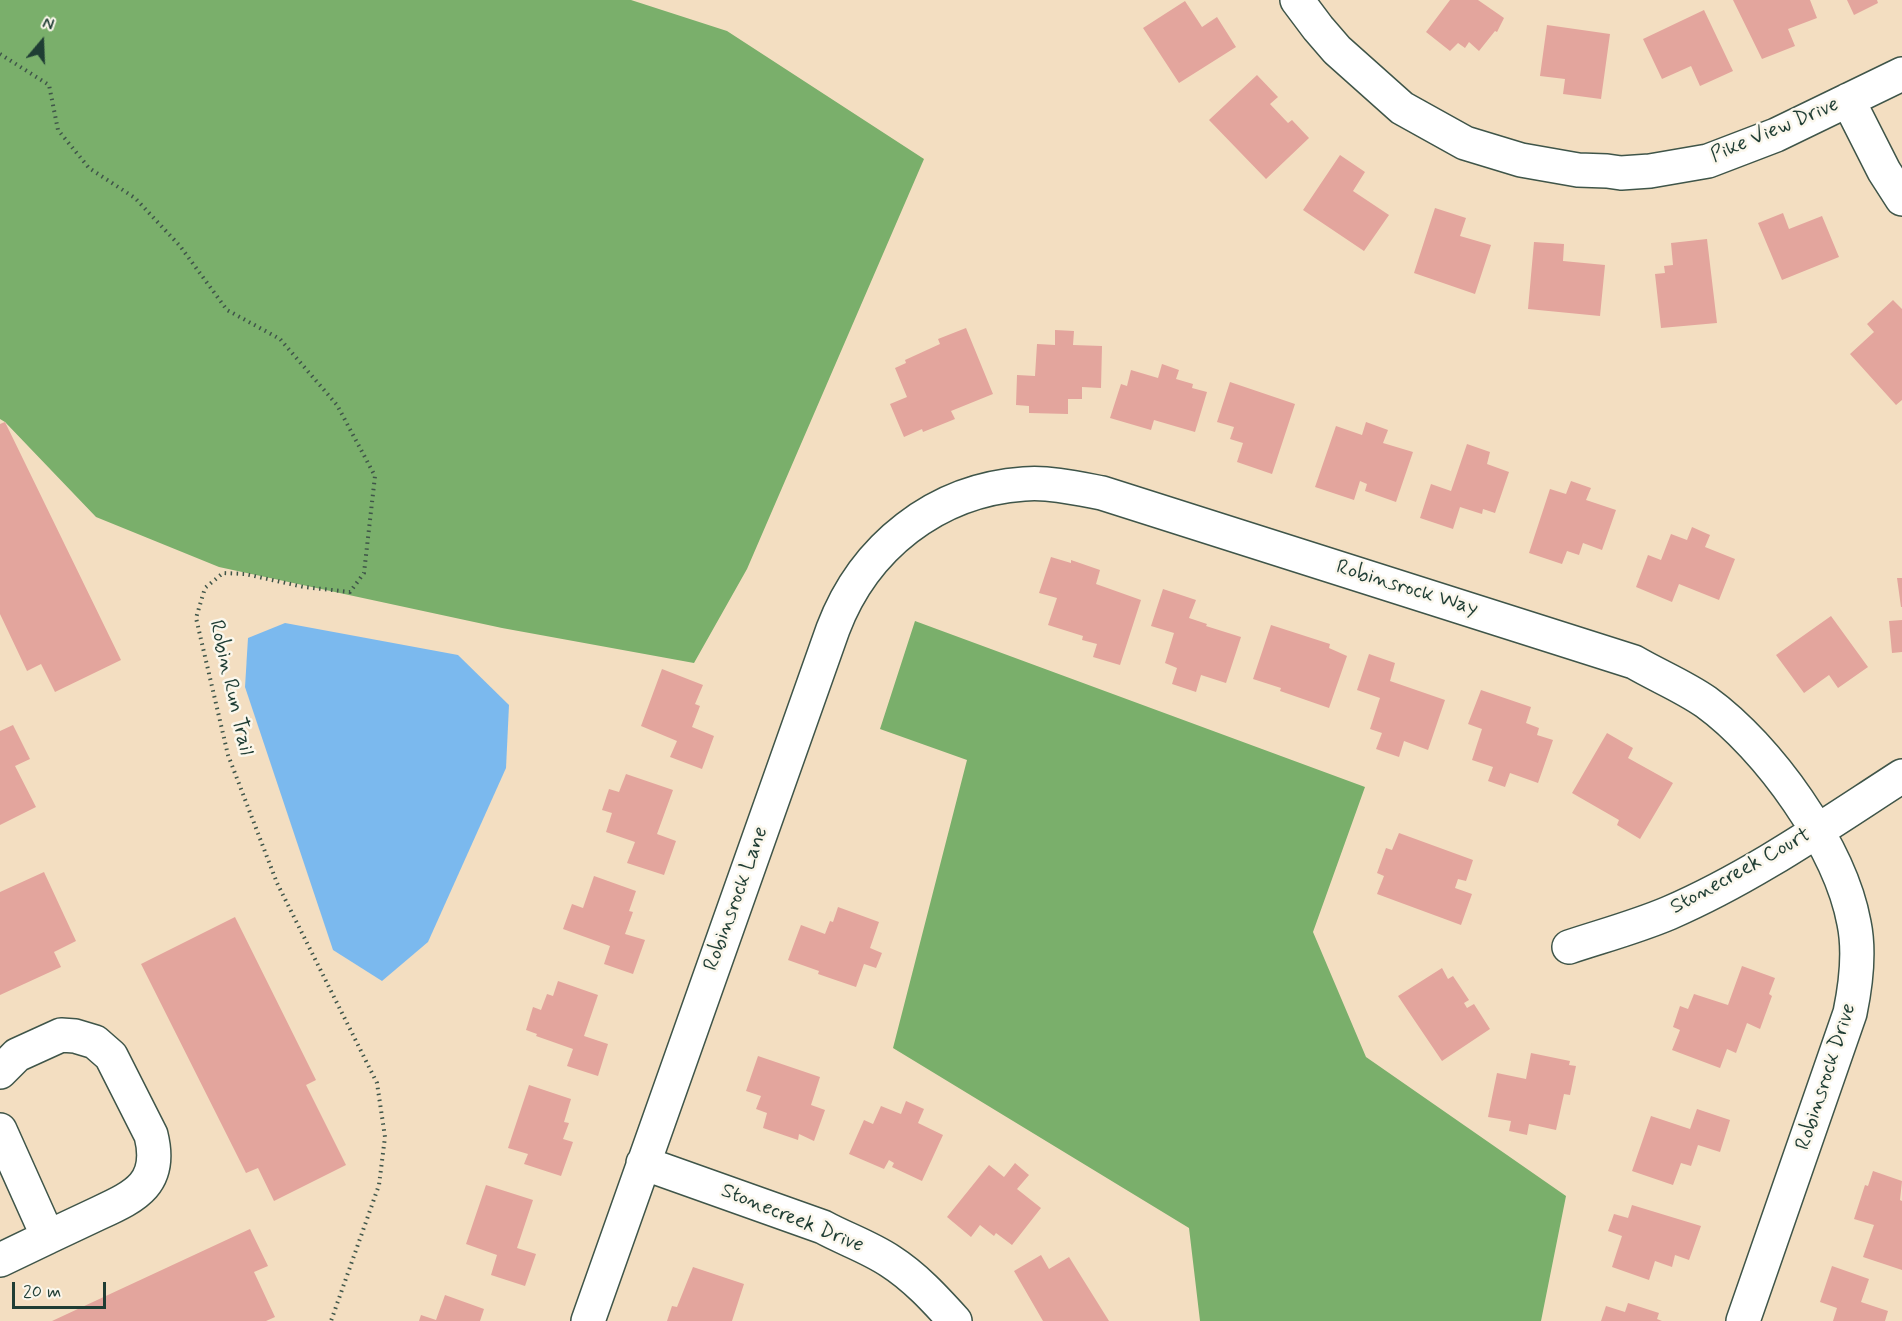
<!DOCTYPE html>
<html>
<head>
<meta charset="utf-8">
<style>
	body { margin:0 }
	#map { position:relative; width:1902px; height:1321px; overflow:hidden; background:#f3dec1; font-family:Mynerve,sans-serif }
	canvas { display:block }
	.north { position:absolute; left:12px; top:12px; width:60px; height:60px; -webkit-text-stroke:4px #fbf7ec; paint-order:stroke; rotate:19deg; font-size:16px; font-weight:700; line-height:24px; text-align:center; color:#1f3d34 }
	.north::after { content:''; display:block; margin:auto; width:21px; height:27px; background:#1f3d34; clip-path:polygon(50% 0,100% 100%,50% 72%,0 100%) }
	.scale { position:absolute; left:12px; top:1282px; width:94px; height:27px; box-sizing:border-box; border:3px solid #1f3d34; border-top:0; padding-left:8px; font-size:18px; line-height:21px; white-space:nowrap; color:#1f3d34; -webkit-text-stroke:4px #fbf7ec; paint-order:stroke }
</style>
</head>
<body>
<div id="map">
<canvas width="1902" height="1321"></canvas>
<div class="north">N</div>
<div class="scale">20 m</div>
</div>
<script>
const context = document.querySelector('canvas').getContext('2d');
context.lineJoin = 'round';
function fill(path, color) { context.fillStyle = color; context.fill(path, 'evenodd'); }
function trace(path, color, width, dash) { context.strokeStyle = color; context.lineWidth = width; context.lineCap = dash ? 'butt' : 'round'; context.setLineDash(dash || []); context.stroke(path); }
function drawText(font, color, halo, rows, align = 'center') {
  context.font = font + ' Mynerve,sans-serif'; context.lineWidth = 5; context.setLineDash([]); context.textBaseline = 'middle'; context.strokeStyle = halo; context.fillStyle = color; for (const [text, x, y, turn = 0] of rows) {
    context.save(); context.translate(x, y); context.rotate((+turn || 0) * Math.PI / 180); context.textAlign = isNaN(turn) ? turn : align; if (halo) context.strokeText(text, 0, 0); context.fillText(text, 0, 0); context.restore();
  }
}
const forest = new Path2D(`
	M0,0H631L727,31L924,159L747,569L694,663L502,628L219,567L96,517L5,422L0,419Z
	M915,621L1365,787L1313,932L1366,1057L1566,1196L1541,1321H1200L1189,1228L893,1048L967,760L880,729Z`);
const water = new Path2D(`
	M285,623L458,655L509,705L506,768L428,942L382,981L333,950L245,687L248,638Z`);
const building = new Path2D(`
	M1450,0H1478L1504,18L1497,32L1495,31L1479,51L1469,42L1465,48L1458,43L1450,51L1426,32Z
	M1733,0H1810L1817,18L1788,29L1795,46L1762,59Z
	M1847,0H1877L1878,3L1854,15Z
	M1185,1L1202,27L1217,17L1236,47L1179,83L1143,28Z
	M1704,10L1733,71L1700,86L1691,66L1662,79L1643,39Z
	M1547,25L1610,34L1601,99L1563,94L1565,79L1540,76Z
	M1257,75L1278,97L1270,104L1288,123L1292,120L1309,138L1266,179L1209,120Z
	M1340,155L1365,172L1353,191L1389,215L1364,251L1303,210Z
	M1435,208L1466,218L1460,236L1491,245L1475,294L1414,273Z
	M1783,213L1789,229L1822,216L1839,257L1782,280L1758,223Z
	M1707,239L1717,323L1661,328L1655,274L1665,273L1664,266L1673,265L1671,243Z
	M1534,242L1564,244L1563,261L1605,265L1600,316L1528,309Z
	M1893,300L1902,309V400L1896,405L1850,354L1874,332L1867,324Z
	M966,328L993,394L951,411L955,419L923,432L922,429L904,437L890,404L907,397L895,368L906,363L905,360L940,344L938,339Z
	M1055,330L1074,331L1073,345L1102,346L1101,388L1082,387V399H1068V414L1029,413V406L1016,405L1017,375L1035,376L1037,344L1055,345Z
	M1162,364L1179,370L1176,379L1193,384L1192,388L1207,392L1195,432L1154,420L1151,430L1110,418L1121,384L1127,386L1131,370L1158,378Z
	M1230,382L1295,404L1272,474L1237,462L1243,443L1230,439L1234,427L1217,422Z
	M5,422L121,660L55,692L41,664L27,671L0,614V424Z
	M1366,422L1388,430L1383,443L1413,452L1396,502L1365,491L1367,484L1360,481L1354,500L1315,487L1336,426L1362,435Z
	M1467,444L1490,452L1487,464L1509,472L1495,513L1483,509L1482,514L1460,507L1453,529L1420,518L1431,484L1451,491Z
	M1571,481L1591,488L1586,500L1616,510L1602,550L1583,543L1579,555L1567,551L1562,564L1529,553L1550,489L1566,494Z
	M1692,527L1710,535L1705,547L1735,559L1719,600L1679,584L1672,602L1636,587L1648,555L1661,560L1671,534L1687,540Z
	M1051,557L1071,563V560L1100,570L1096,584L1141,600L1120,665L1093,657L1097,644L1082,640L1083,636L1048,625L1057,598L1039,593Z
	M1897,578H1902V607H1901Z
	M1163,589L1196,600L1189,618L1207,624L1206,626L1241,637L1226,683L1201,675L1196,692L1172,684L1177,668L1165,663L1174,633L1151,626Z
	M1831,616L1868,667L1838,688L1829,675L1804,693L1776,655Z
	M1902,620V652L1892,653L1889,621Z
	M1271,625L1330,644L1329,648L1347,656L1329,708L1280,691L1281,688L1253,679Z
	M1369,654L1395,663L1390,681L1445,700L1428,750L1404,741L1399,757L1376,749L1382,733L1370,729L1380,698L1357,690Z
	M662,669L703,685L695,704L700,706L692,727L714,736L702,769L670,757L677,741L641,726Z
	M1481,690L1531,707L1526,723L1539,728L1537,735L1553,740L1538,783L1510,773L1505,787L1488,781L1493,767L1472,760L1482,729L1468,724Z
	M13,725L30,759L15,766L36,807L0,825V731Z
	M1607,733L1633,748L1628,758L1673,783L1640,839L1617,825L1619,820L1572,793Z
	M626,774L673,790L657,834L676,841L664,875L627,863L635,842L606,832L612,813L602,810L609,789L619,792Z
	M1399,833L1473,860L1466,881L1458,879L1455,888L1472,894L1461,925L1377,894L1384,876L1377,873L1386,848L1392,850Z
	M44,872L76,941L54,952L61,967L0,995V892Z
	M594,876L636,891L629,911L633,912L625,934L645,940L633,974L604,964L610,946L563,929L572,904L583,908Z
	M838,907L879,922L870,948L882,953L876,968L864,964L856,987L818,974L819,971L788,960L801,925L825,934L830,921L833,922Z
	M235,917L316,1080L306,1085L346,1165L274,1201L258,1168L246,1173L141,964Z
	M1742,966L1775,978L1769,994L1772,996L1760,1029L1747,1023L1736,1053L1727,1049L1720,1068L1672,1050L1680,1030L1673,1027L1680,1006L1688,1009L1694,994L1728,1005Z
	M1442,968L1448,979L1453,976L1469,1000L1464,1003L1467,1008L1474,1004L1490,1029L1442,1061L1398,996Z
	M558,981L598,995L584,1036L608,1044L598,1076L567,1066L573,1049L536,1036L537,1034L526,1030L533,1007L541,1010L547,994L553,996Z
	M1531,1053L1570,1061L1569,1065L1576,1066L1570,1095L1564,1094L1556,1130L1529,1124L1527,1135L1509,1131L1511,1121L1488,1117L1497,1073L1526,1079Z
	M758,1056L820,1077L811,1105L825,1110L814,1141L799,1134L798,1140L763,1128L767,1113L756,1109L761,1096L746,1091Z
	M529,1085L571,1099L564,1122L569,1123L563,1139L573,1142L561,1176L524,1164L528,1154L508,1148Z
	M906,1101L924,1109L918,1123L943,1135L922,1181L892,1167L894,1163L889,1160L884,1169L849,1154L864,1120L873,1124L881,1106L901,1114Z
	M1697,1109L1730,1120L1720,1152L1698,1145L1691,1166L1681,1163L1673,1185L1632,1171L1651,1116L1690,1129Z
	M1015,1163L1029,1175L1017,1189L1041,1208L1012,1245L996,1233L994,1236L980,1225L971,1237L947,1217L989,1165L1004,1177Z
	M1873,1171L1902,1181L1900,1200L1902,1201V1270L1863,1257L1874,1225L1854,1219L1865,1185L1868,1186Z
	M486,1185L533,1200L517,1248L536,1254L525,1286L491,1275L497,1255L466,1244Z
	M1632,1205L1701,1226L1689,1260L1675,1255L1672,1267L1655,1261L1649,1280L1612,1267L1622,1236L1608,1231L1614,1214L1628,1218Z
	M250,1229L268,1266L254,1272L275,1317L266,1321H52Z
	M1041,1255L1049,1269L1069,1257L1109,1321H1043L1014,1271Z
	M1832,1266L1869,1279L1861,1302L1888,1311L1885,1321H1833L1837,1308L1820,1302Z
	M693,1267L744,1284L732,1321H667L672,1306L677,1307Z
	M445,1295L484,1309L480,1321H419L421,1315L436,1320Z
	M1628,1303L1659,1313L1657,1319L1662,1321H1601L1606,1306L1625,1312Z`);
const path = new Path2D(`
	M0,54L49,85L58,130L89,168L135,198L180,246L227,310L280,339L337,405L375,476L364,573L350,592L304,587L245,574L223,573L205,588L196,618L228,755L277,883L377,1083L385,1137L379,1185L331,1321`);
const street = new Path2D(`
	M1297,0L1318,28L1337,50L1402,108L1465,143L1521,160L1578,170L1607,171L1621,173L1650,171L1708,161L1776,135L1902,74
	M1848,100L1884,171L1902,199
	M1569,947C1602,936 1636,927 1669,913C1752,877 1826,825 1902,776
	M0,1072L17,1055L61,1035L75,1036L95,1042L111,1056L151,1135C163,1183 136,1196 99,1213C82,1221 65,1229 48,1237L0,1130
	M643,1163L823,1227C845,1239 869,1247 890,1261C915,1277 935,1299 955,1321
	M0,1260L48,1237
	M588,1321L833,629C864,547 936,490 1024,484C1050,482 1076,488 1102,493L1634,662C1658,676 1683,686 1706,702C1768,747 1840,847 1854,923C1860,952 1856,984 1850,1013L1743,1321`);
const streetNames = [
	["Pike View Drive",1775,131,-23],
	["Robinsrock Way",1407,589,17],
	["Robin Run Trail",230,688,77],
	["Stonecreek Court",1741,872,-29],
	["Robinsrock Lane",737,899,-70],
	["Robinsrock Drive",1827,1077,-72],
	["Stonecreek Drive",792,1219,22]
];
fill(forest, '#7aaf6b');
fill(water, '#7bb9ee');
fill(building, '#e3a59d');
trace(street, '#3f5549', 36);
trace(path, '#3f5549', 4, [1.5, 4.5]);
trace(street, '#fff', 33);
drawText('21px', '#1f3d34', '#fbf7ec', streetNames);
</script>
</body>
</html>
